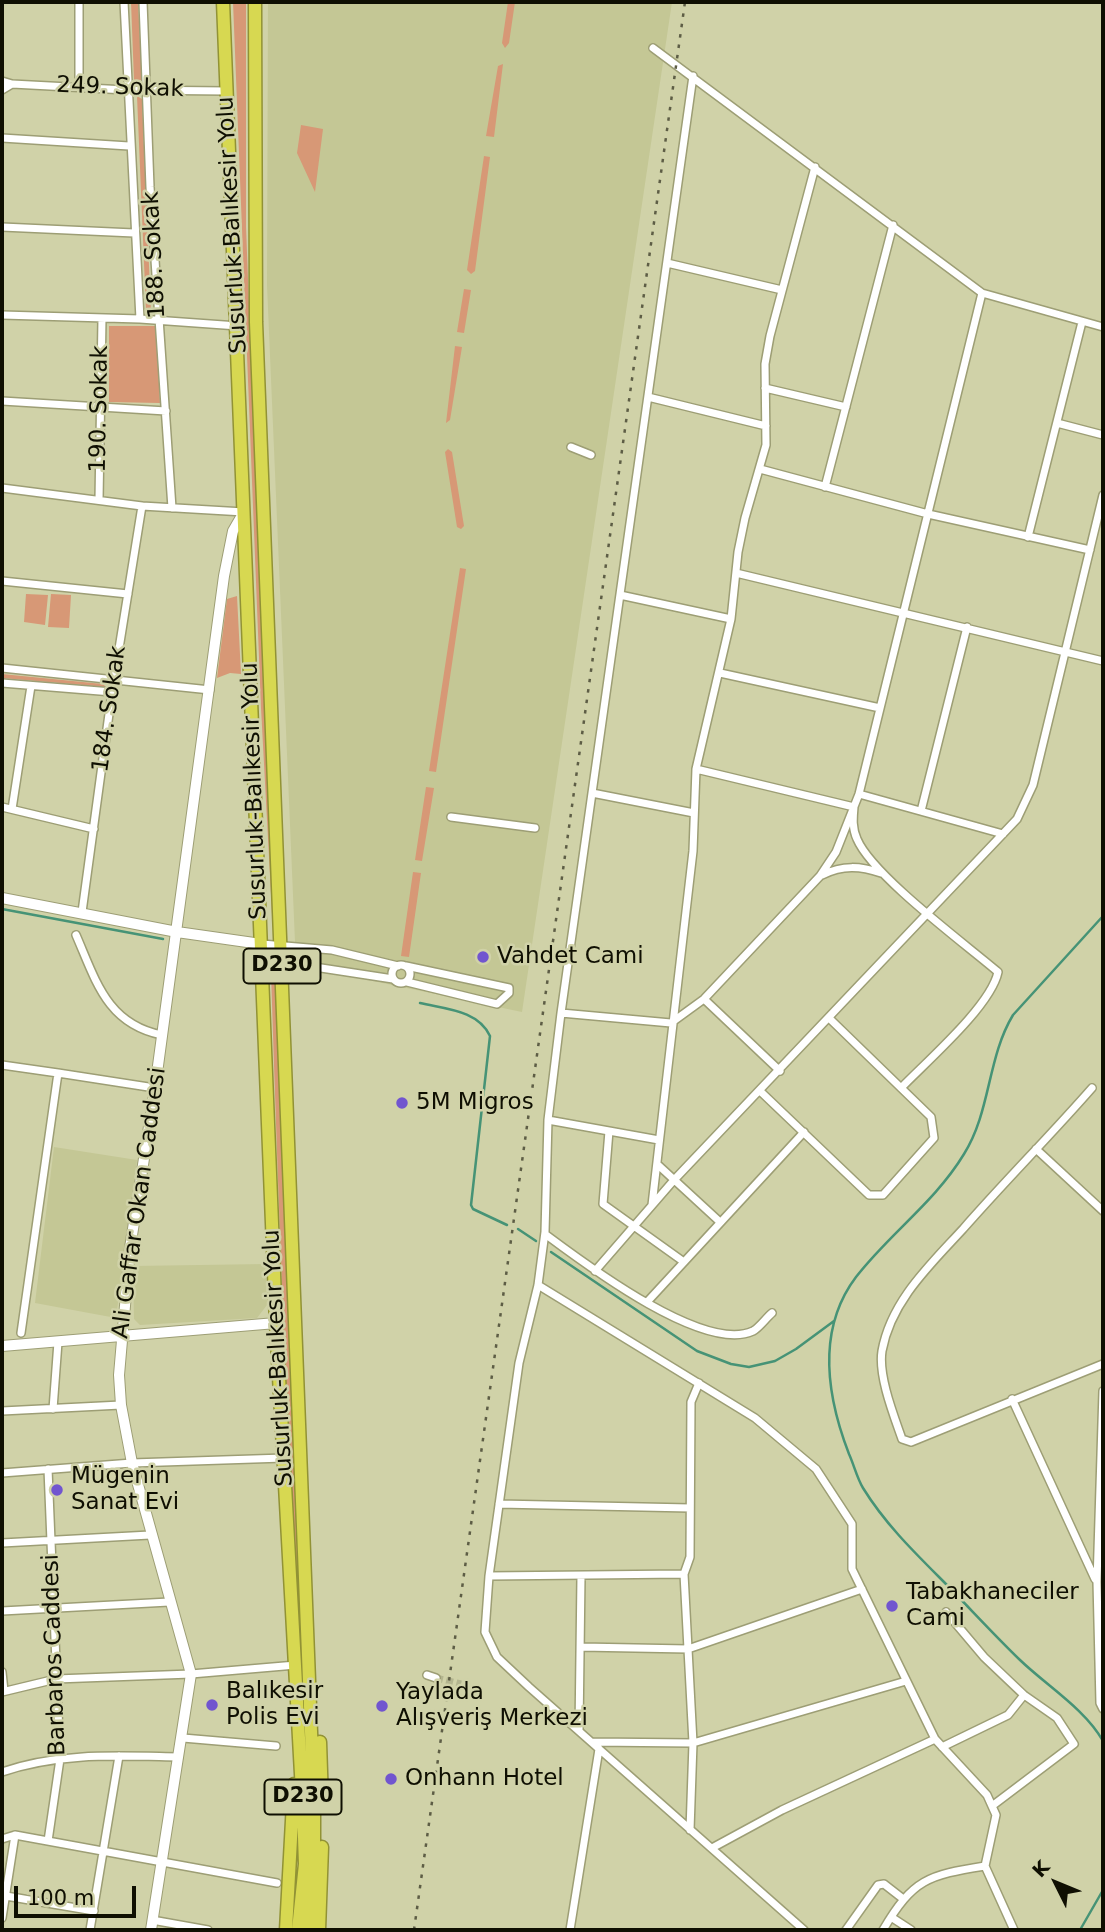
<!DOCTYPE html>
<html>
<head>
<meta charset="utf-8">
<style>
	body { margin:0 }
	#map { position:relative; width:1105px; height:1932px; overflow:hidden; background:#d0d2a8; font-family:"DejaVu Sans",sans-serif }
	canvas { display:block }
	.frame { position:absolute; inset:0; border:4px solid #0f0f02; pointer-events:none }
	.north { position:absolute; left:1021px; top:1848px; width:70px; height:70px; -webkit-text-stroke:5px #d0d2a8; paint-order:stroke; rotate:313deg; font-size:19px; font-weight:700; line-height:28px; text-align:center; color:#0f0f02 }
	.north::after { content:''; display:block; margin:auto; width:24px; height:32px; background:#0f0f02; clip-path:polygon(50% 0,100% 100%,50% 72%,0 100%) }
	.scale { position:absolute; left:14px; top:1886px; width:122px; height:32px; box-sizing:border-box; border:4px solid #0f0f02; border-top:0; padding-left:9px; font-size:21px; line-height:24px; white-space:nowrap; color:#0f0f02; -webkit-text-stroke:5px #d0d2a8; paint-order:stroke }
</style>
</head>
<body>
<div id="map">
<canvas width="1105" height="1932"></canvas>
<div class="frame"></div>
<div class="north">K</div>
<div class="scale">100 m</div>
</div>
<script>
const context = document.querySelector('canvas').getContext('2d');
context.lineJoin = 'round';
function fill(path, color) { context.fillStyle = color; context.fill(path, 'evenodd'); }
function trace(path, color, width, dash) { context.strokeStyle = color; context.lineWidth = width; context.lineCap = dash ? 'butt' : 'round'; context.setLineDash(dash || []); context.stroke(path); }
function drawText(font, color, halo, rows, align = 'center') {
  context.font = font + ' "DejaVu Sans",sans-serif'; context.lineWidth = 5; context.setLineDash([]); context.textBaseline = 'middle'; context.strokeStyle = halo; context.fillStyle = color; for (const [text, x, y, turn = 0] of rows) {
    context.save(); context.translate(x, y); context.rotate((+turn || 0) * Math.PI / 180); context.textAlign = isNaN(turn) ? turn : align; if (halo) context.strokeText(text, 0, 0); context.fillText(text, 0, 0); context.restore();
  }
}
const built = new Path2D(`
	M268,2H672L522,1012L296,965L267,285Z
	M54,1147L137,1160L116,1318L35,1303Z
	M266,1264L267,1305L257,1318L140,1325L134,1319L133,1266Z`);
const green = new Path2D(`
	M131,2H138L142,80L138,81L134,80Z
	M233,2H246V227L273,932L261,708Z
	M508,2H515L509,43L505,48L502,43Z
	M503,64L494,137L486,136L498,66Z
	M137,96L142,99L151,313L146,311Z
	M301,125L323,129L315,192L297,153Z
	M484,156L490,157L475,271L471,274L467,270Z
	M464,289L471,290L464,333L457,332Z
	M109,326H156L160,403L109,402Z
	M455,346L462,347L450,420L446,423Z
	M448,449L452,452L464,526L461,529L457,527L445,452Z
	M460,568L466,569L436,772L429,771Z
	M26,594L48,595L45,625L24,622Z
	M51,594L71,595L69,628L48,627Z
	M237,596L241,674L230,673L217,678L227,599Z
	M2,674L103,684L106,687L2,678Z
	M426,787L434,788L422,861L415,860Z
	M413,872L421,873L409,957L401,956Z
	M275,969L304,1711V1720C288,1471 279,1222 271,973Z`);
const stream = new Path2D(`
	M2,909L163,939
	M1103,916L1013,1015C987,1058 991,1111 964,1154C935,1202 889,1234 856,1277C816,1330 827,1397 849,1454C854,1465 857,1478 863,1488C884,1522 911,1549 939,1577C966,1604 992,1633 1020,1660C1047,1686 1085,1709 1103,1741
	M420,1003C445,1009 478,1010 490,1036L471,1205L473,1209L507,1225
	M518,1229L536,1241
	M551,1252L697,1351L731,1364L749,1367L775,1361L796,1349L834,1321
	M1080,1930L1103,1890`);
const streetTunnel = new Path2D(`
	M436,1678L461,1684`);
const street = new Path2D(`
	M79,2V87
	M124,2L140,319
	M143,2L150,187L172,508
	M653,48L982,293L1103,327
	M693,76L561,1013L548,1120L545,1232L538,1285L519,1363L489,1576L485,1632L497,1657L529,1687L804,1930
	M2,81L12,84L2,90
	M12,84L126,90L227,91
	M2,138L129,146
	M2,227L134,233
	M667,263L782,290
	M2,315L140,319L238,326
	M765,388L846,407
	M648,397L766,426
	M2,401L166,411
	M1057,423L1103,435
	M571,447L591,455
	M760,469L928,514L1090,550
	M825,487L893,225
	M2,488L142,506L244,512
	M99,500L102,318
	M1028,537L1082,322
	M736,573L1103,661
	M2,581L128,594
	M620,595L731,619
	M2,668L210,690
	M720,673L880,708
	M2,683L112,692
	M696,769L854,807C853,818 852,828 857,839C872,875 964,943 998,972C991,1006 926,1062 901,1088
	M592,793L694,813
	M859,794L1003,834
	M2,807L94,829
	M12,809L31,686
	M921,811L967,627
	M451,817L535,828
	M822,875C843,865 860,866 881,873
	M82,912L112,692L142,506
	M76,935C96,981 107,1024 162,1035
	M262,944L332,950L398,966
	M262,945L282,962L393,979
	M392 974a9 9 0 1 1 18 0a9 9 0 1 1-18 0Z
	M406,966L509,988V993L497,1004L407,982
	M704,999L780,1071
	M561,1013L671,1023L704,999L820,876L836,852L859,794L982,293
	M2,1065L58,1073L21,1333
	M58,1073L155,1088
	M1092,1088C1050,1136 1005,1181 963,1229C930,1265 891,1301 882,1351C878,1376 894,1416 902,1439L911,1442L1103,1364
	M760,1091L869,1195H883L934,1138L931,1117L830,1019
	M548,1120L659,1140
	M609,1131L603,1204L684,1262
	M1036,1149L1103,1211
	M657,1164L720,1222
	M652,1205L693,851L696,769L731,619L738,552L745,518L766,445L765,364L770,336L815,167
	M545,1234C584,1263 704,1354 753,1331C759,1328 766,1318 772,1313
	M595,1271L674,1180L1017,819L1033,785L1103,495
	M538,1285L755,1418L816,1469L852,1524V1569L935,1739L987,1795L996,1815L985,1866L1014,1930
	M648,1301L804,1132
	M1103,1391L1097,1582L1100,1703L1103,1709
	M1012,1399L1095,1579
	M53,1409L58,1342
	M2,1411L121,1405
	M2,1473L132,1463L284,1458
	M499,1504L690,1508
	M2,1543L150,1535
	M489,1576L684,1574
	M2,1611L169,1602
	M946,1612L984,1657L1024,1695L1057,1718L1074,1744L992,1806
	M581,1647L688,1649L862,1589
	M2,1672L4,1691
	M427,1675L436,1678
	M2,1692L56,1679L191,1674L296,1665
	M579,1731L581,1576
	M183,1738L276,1746
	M592,1742L693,1743L906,1681
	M942,1747L1008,1715L1024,1695
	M2,1772C59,1752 120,1756 179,1757
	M690,1830L693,1743L684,1574L690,1557L691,1402L699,1383
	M2,1839L15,1835L277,1883
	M48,1841L60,1759L48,1469
	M712,1848L782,1810L935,1739
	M6,1896L94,1911
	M891,1917L911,1930
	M2,1918L15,1835
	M152,1920L208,1930
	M90,1930L119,1756
	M570,1930L599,1749
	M846,1930L878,1885L884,1884L902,1898
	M883,1930C913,1879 928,1875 985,1866`);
const secondary = new Path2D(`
	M2,898L177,932L261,944
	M2,1346L276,1323
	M151,1930L191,1674L132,1463L121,1405L119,1375L130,1248L155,1088L224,576L233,531L244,512`);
const highway = new Path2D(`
	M223,2L276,1323L303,1810L305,1864L298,1930
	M255,2L256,322L314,1808V1860L308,1930
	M320,1742L322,1801
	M286,1930L294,1784
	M319,1930L322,1847`);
const rail = new Path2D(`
	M414,1930L685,2`);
const markers = [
	[483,957,7,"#7155cf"],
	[402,1103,7,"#7155cf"],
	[57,1490,7,"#7155cf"],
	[892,1606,7,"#7155cf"],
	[212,1705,7,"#7155cf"],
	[382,1706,7,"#7155cf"],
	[391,1779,7,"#7155cf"]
];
const shields = [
	[282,966,77],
	[303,1797,77]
];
const shieldNames = [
	["D230",282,966],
	["D230",303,1797]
];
const streetNames = [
	["249. Sokak",120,88,2],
	["Susurluk-Balıkesir Yolu",233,225,-93],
	["188. Sokak",155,255,-93],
	["190. Sokak",100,409,-89],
	["184. Sokak",110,709,-82],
	["Susurluk-Balıkesir Yolu",255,791,-92],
	["Ali Gaffar Okan Caddesi",140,1203,-82],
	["Susurluk-Balıkesir Yolu",279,1358,-93],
	["Barbaros Caddesi",55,1655,-92]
];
const poiNames = [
	["Vahdet Cami",497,957],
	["5M Migros",416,1103],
	["Mügenin",71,1477],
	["Sanat Evi",71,1503],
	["Tabakhaneciler",906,1593],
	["Cami",906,1619],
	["Balıkesir",226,1692],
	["Polis Evi",226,1718],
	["Yaylada",396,1693],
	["Alışveriş Merkezi",396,1719],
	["Onhann Hotel",405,1779]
];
fill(built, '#c4c795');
fill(green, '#d79876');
trace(stream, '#469376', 2.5);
trace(streetTunnel, '#b3b58f', 7, [7, 3.5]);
trace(street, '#9d9e75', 10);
trace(secondary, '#9d9e75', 12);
trace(highway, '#919235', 15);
trace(street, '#fff', 7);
trace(secondary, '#fff', 10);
trace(highway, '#d7d851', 12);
trace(rail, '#5d5d45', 2.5, [3.5, 7]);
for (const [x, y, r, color] of markers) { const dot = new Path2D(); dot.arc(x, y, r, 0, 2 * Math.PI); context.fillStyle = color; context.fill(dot); trace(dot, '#d0d2a8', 2.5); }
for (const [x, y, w] of shields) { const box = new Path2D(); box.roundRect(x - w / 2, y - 17.5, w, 35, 5); context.fillStyle = '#d0d2a8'; context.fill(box); trace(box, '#0f0f02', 2); }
drawText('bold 21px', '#0f0f02', null, shieldNames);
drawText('23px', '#0f0f02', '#d0d2a8', streetNames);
drawText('23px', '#0f0f02', '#d0d2a8', poiNames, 'left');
</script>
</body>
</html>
